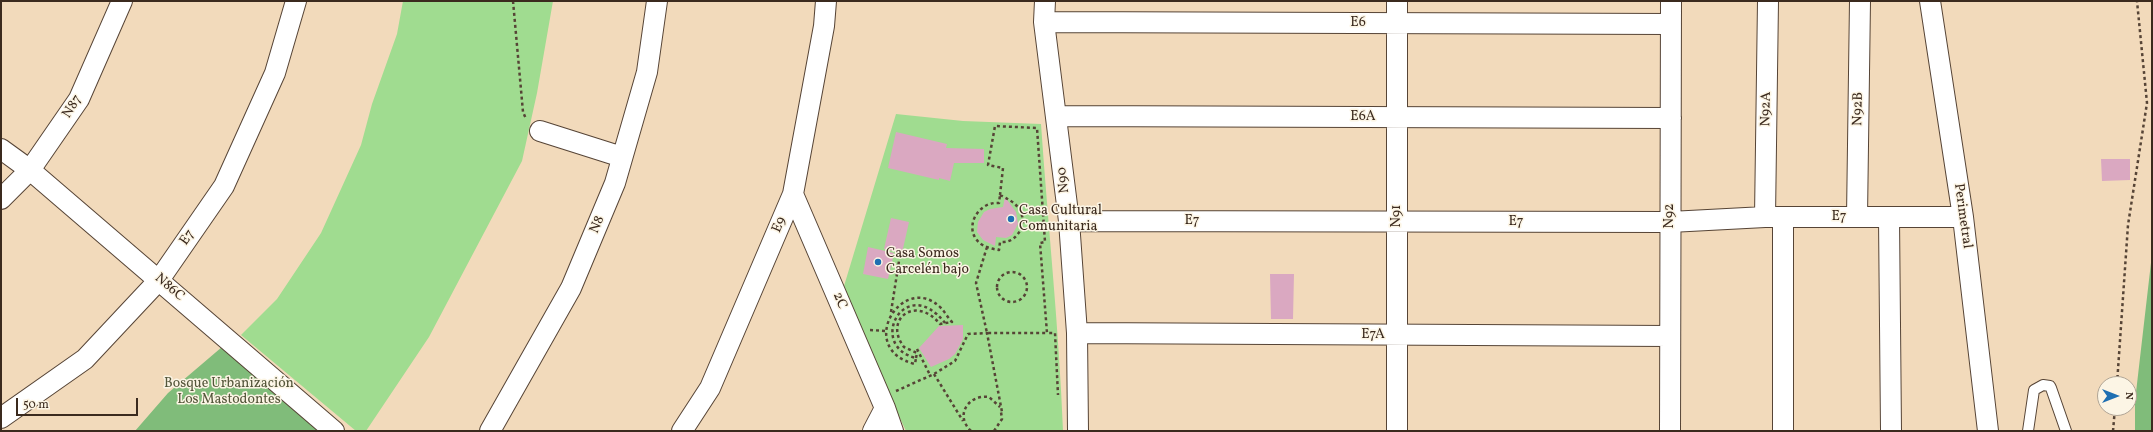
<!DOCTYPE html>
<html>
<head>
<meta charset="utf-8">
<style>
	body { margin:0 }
	#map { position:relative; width:2153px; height:432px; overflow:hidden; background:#f2dabb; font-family:Vollkorn,serif }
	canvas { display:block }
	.frame { position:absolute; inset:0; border:2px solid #3b2a1e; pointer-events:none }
	.north { position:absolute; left:2097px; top:376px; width:40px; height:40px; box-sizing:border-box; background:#fcf5e5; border:1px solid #afa495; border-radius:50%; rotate:90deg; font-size:11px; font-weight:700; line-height:16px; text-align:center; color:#3b2a1e }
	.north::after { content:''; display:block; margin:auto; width:14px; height:18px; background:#1f6fb2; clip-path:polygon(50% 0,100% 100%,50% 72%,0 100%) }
	.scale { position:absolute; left:16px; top:398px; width:122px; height:18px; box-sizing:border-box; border:2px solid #3b2a1e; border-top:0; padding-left:5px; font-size:12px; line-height:14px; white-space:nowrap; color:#3b2a1e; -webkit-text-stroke:3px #fcf5e5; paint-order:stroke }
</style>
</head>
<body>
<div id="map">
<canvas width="2153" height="432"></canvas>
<div class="frame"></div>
<div class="north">N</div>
<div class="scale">50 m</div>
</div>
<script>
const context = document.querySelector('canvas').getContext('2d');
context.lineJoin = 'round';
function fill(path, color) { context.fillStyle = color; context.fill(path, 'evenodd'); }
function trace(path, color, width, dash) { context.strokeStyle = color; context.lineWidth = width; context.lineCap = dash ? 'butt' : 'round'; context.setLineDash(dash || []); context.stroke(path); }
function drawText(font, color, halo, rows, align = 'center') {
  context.font = font + ' Vollkorn,serif'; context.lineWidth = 3; context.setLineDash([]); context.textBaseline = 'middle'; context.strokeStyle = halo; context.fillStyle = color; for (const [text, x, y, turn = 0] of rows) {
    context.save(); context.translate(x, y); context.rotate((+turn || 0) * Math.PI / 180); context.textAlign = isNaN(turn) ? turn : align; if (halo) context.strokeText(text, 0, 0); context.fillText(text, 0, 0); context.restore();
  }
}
const green = new Path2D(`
	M403,1H553L537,93L522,161L429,337L366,431H356L241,335L277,299L321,233L361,145L372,104L397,34Z
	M896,114L963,121L1041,124C1048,226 1059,328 1063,431H906L881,378L844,286Z`);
const forest = new Path2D(`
	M2152,254V431H2135V401Z
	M229,341L334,431H135L168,393Z`);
const building = new Path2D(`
	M896,132L947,144L946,148L984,149V163H954L950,181L939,178V180L888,168Z
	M2101,159H2130V180L2102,181Z
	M1005,197L1016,212L1018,224L1012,235L1006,238L996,237L995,246L983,240L977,232L978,222L984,212L990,209L1003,207Z
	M891,218L909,222L902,253L884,249Z
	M868,247L894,253L888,279L863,274Z
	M1270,274H1294L1293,319H1271Z
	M963,325V339L955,354L949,359L931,367L919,348L939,326Z`);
const path = new Path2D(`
	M513,1L523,112L526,119
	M1000,195L1003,168L988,165L995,126L1037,128L1045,242L1040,243L1047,333H1055L1058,395
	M1000,195C1014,202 1023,207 1023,225C1018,236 1012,243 1000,242L999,250C993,249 987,248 981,244C962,230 977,201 999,203Z
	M987,247L976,283L987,333H1047
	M997 287a15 15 0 1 1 30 0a15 15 0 1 1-30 0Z
	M891,312L899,261
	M870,330L886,331
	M917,349L930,375
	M916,358L917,353L904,347C883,320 915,294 940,324L952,322C948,318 945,312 941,308C903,270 854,349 915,364L916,358C866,346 905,272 945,323
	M934,374L963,421
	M2117,384L2128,225L2147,103L2137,1
	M896,391L934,374L955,361L968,334L987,333L1002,412
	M971,431C954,415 969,394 989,397L1000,407
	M994,431L1002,419L1001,412
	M2113,431L2115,408`);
const service = new Path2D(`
	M2028,431L2034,390L2043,385L2050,386L2051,388L2066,431`);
const minor = new Path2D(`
	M1045,1L1044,22L1069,221L1077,333L1078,431
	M1930,1L1963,217L1988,431
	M1044,22L1671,24
	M1056,116L1671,118
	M540,131L622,157
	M1,149L30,170L334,431
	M793,194L885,408L893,431
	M1,199L30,170L79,99L122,1
	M1765,217L1768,1
	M1857,217L1860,1
	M1889,218L1891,431
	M1069,221L1670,222L1765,217H1963
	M1077,333L1670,336
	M1,418L85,359L159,280L224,186L275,73L296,1
	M490,431L571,288L615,183L647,72L657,1
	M682,431L710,388L793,194L824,26L826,1
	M873,431L885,408
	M1397,431V1
	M1670,431L1671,1
	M1783,431V217`);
const markers = [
	[1011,219,4,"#1f6fb2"],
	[878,262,4,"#1f6fb2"]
];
const streetNames = [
	["E6",1358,23],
	["N87",73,107,-58],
	["N92A",1767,109,-89],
	["N92B",1859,109,-89],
	["E6A",1363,117],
	["N90",1064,180,-97],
	["N91",1397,216,-90],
	["N92",1670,216,-90],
	["Perimetral",1962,216,82],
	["E7",1839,217],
	["E7",1192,221],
	["E7",1516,222],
	["N8",598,225,-67],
	["E9",780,225,-67],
	["E7",188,238,-55],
	["N86C",169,288,41],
	["2C",839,301,67],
	["E7A",1373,335]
];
const poiNames = [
	["Casa Cultural",1019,211],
	["Comunitaria",1019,227],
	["Casa Somos",886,254],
	["Carcelén bajo",886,270]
];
const parkNames = [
	["Bosque Urbanización",229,384],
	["Los Mastodontes",229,400]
];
fill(green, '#a0dc90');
fill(forest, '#80bc7a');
fill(building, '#daa8c1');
trace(service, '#564436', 12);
trace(minor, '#564436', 22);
trace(path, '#564436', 2.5, [3, 3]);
trace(service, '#fff', 10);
trace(minor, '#fff', 20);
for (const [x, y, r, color] of markers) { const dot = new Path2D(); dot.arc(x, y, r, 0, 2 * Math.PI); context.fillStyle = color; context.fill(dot); trace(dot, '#fcf5e5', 1.5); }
drawText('14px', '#3b2a1e', '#fcf5e5', streetNames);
drawText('14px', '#3b2a1e', '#fcf5e5', poiNames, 'left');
drawText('14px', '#54563a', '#fcf5e5', parkNames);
</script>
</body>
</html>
